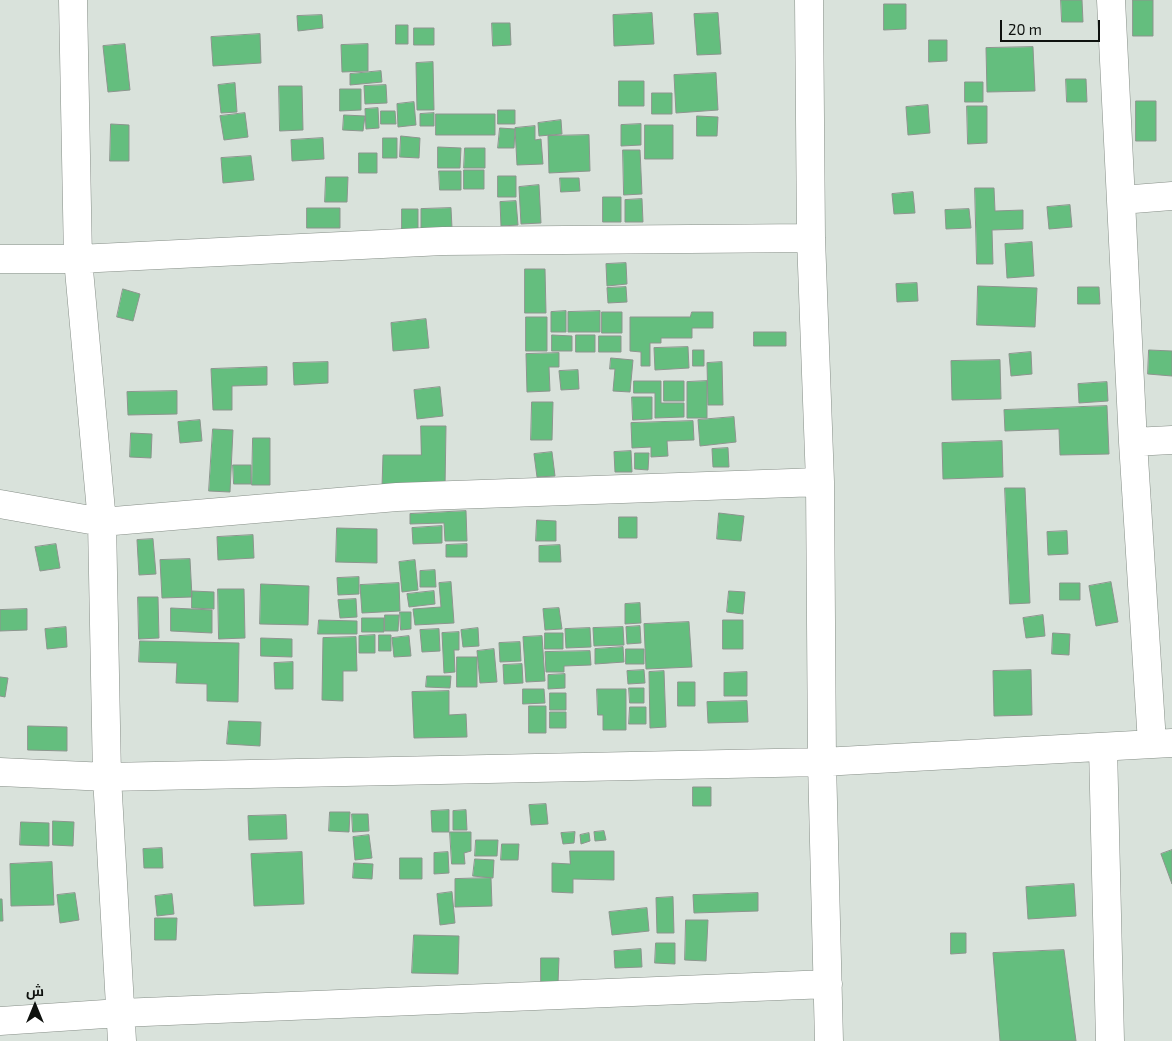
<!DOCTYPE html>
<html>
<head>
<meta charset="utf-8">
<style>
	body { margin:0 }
	#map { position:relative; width:1172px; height:1041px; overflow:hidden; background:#d9e2db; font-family:"Exo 2",Cairo,sans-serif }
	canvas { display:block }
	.north { position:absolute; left:10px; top:981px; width:50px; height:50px; -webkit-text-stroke:4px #d9e2db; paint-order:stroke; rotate:0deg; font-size:14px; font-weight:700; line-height:20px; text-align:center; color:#0f120f }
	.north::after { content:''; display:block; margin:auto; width:18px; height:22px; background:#0f120f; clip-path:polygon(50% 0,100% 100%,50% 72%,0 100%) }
	.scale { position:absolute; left:1000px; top:20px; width:100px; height:22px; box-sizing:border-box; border:2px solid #0f120f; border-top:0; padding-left:6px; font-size:15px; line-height:18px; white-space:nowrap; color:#0f120f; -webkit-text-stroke:4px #d9e2db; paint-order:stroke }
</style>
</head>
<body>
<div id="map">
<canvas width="1172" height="1041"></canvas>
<div class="north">ش</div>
<div class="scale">20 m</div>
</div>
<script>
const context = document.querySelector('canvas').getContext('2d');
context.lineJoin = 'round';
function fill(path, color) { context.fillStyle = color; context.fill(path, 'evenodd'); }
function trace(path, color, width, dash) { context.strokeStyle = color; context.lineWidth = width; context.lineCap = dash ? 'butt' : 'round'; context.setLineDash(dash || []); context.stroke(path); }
const building = new Path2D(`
	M1061,0H1082L1083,22H1062Z
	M1133,0H1153V36H1133Z
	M884,4H906V29L884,30Z
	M652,13L654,44L614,46L613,15Z
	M718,13L721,54L697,55L694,14Z
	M322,15L323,28L298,31L297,16Z
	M492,23H510L511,45L493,46Z
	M396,25H408V44H396Z
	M414,28H434V45H414Z
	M260,34L261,63L213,66L211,37Z
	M929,40H947V61L929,62Z
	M125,44L130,90L108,92L103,46Z
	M368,44V71L342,72L341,45Z
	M1033,47L1035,91L987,92L986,48Z
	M433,62L434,110H417L416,63Z
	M381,71L382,82L350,85V74Z
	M716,73L718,110L676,113L674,75Z
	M1066,79H1086L1087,102H1067Z
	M619,81H644V106H619Z
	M965,82H983V102H965Z
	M235,83L237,112L221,113L218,85Z
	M386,85L387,103L365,104L364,86Z
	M279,86H302L303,130L280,131Z
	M340,89H361V110L340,111Z
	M652,93H672V114H652Z
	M1136,101H1156V141H1136Z
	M414,102L416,125L398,127L397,104Z
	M928,105L930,133L908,135L906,107Z
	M967,106H987V143L968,144Z
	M378,108L379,128L366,129L365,109Z
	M498,110H515V124H498Z
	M381,111H395L396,124H381Z
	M245,113L248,137L224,140L220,116Z
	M434,113V126H420V114Z
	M436,114H495V135H436Z
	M344,115L365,116L363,131L343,130Z
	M697,116L718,117L717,136H697Z
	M561,120L562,134L539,136L538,123Z
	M111,124L129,125V161H110Z
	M641,124V145L621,146V125Z
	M645,125H673V159H645Z
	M535,126V140L541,139L543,164L517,165L515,128Z
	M500,128L515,129L514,148H498Z
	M589,135L590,171L549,173L548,136Z
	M401,136L420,138L419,158L400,157Z
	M323,138L324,159L292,161L291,140Z
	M383,138H397V158H383Z
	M438,147L461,148L460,168H438Z
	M465,148H485V168H464Z
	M623,150H640L642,194L624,195Z
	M359,153H377V173H359Z
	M251,156L254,180L223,183L221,158Z
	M464,170H484V189H464Z
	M439,171H461V190H440Z
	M498,176H516V197H498Z
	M326,177H348L347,202H325Z
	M560,178H579L580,191L561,192Z
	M539,185L541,223L521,224L519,187Z
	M975,188H994L995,211L1023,210V229L992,230L993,264H977Z
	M913,192L915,213L894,214L892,194Z
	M603,197H621V222H603Z
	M642,199L643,222H625V200Z
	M516,201L518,225L501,226L500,202Z
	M1070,205L1072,227L1049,229L1047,207Z
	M307,208H340V228H307Z
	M451,208L452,228L421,229V209Z
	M402,209H418V230H402Z
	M969,209L971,228L946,229L945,210Z
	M1032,242L1034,276L1007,278L1005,244Z
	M626,263L627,284L607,286L606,264Z
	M525,269H545L546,313H525Z
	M917,283L918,301L897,302L896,284Z
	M978,286L1037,288L1035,327L977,325Z
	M626,287L627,302L608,303L607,288Z
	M1078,287H1099L1100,304H1078Z
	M123,289L140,294L133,321L117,317Z
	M566,311V332H551V312Z
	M600,311V332H568V312Z
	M602,312H622V333H602Z
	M692,312H713V328H692V338H661V343H650V366H641V352L630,351V317H690Z
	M526,317H547V351H526Z
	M426,319L429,348L393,351L391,323Z
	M754,332H786V346H754Z
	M552,335L572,336V351H552Z
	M576,335H595V352H576Z
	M599,336H621V352H599Z
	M688,347L689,368L655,370L654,348Z
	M693,350H704V366H693Z
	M1149,350L1172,351V376L1148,374Z
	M1031,352L1032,374L1011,376L1009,354Z
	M559,353V367H549L550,391L527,392L526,354Z
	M611,358L633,360L630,392L613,391L615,369H610Z
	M1000,360L1001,399L952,400L951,361Z
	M328,362V383L294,385L293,363Z
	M722,362L723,405H708L707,363Z
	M267,367V385L232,386V410H213L211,369Z
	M578,370L579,389L561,390L559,371Z
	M634,381H661V403H684V417L655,418V393H634Z
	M664,381H684V401H664Z
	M707,381V418H687V382Z
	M1107,382L1108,401L1079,403L1078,384Z
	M440,387L443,416L417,419L414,390Z
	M177,391V414L128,415L127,392Z
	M632,397H652V419L633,420Z
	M532,402H553L552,440H531Z
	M1107,406L1109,454L1060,455L1059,429L1005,431L1004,410Z
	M734,417L736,442L700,446L698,420Z
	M200,420L202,441L180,443L178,422Z
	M693,421L694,440L667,441L668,456L651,457V447L632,448L631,423Z
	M421,426H446L445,488L382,487L383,455H421Z
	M213,429L233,430L230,492L209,491Z
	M131,433L152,434L151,458L130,457Z
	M253,438H270V485H252Z
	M1002,441L1003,477L943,479L942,443Z
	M728,448L729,467H713L712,449Z
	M631,451L632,472H615L614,452Z
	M552,452L555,476L537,477L534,454Z
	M635,453H649L648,470L635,469Z
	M233,465H251V484H234Z
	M1005,488H1025L1030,603L1010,604Z
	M466,511L467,541H445L444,523L410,524V514Z
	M719,513L744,516L741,541L717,539Z
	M619,517H637V538H619Z
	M537,520L556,521V541H536Z
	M442,526V543L413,544L412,528Z
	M337,528L377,529V563L336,562Z
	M1067,531L1068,554L1048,555L1047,532Z
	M253,535L254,558L218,560L217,537Z
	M153,539L156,574L139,575L137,540Z
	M56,544L60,568L40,571L35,547Z
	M467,544V557H446V545Z
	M560,545L561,562H539V546Z
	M190,559L192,597L162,598L160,560Z
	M415,560L418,590L402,592L399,562Z
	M435,570L436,587H420V571Z
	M359,577V594L338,595L337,578Z
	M451,582L454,623L415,625L413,609L441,607L439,583Z
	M1111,582L1118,622L1096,626L1089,586Z
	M399,583L400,611L362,613L360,585Z
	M1060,583H1080V600H1060Z
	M261,584L309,586L308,625L260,624Z
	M218,589H244L245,638L219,639Z
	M192,591L214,592V609L192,608Z
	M434,591L435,604L409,607L407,594Z
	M729,591L745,592L743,614L727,612Z
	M138,597H158L159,638L139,639Z
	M356,599L357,617L340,618L338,600Z
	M640,603L641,623L625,624V604Z
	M171,608L212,610V633L171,631Z
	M559,608L562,629L545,630L543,609Z
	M27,609V630L0,631V610Z
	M400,612H411V629L401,630Z
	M385,615H399L398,631H385Z
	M1043,615L1045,636L1026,638L1023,618Z
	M362,618H384V632H362Z
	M319,620L357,621V634H318Z
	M723,620H743V649H723Z
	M689,622L692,667L646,669L644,624Z
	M640,626L641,643L627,644L626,627Z
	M66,627L67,647L47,649L45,629Z
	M623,627L624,645L594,646L593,628Z
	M478,628L479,646L463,647L461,630Z
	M590,628L591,647L566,648L565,629Z
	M439,629L440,651L422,652L420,630Z
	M459,632V650H454L455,672L444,673L442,633Z
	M545,633H563V649H545Z
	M1053,633L1070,634L1069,655L1052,654Z
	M375,635V653H359V636Z
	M379,635H391V651H379Z
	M409,636L411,656L394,657L392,638Z
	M542,636L545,681L526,682L523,637Z
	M356,637L357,671H343V701L322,700L323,638Z
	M261,638L292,639V657L261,656Z
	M140,641L239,643L238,702L207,701V684L176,683L177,663L139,662Z
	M520,642L521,661L500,662L499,643Z
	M623,647L624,662L595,664V649Z
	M494,649L497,682L480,683L477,651Z
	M626,649H644V664H626Z
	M590,651L591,665L564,666V672H546L545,652Z
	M457,657H477V687H457Z
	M293,662V689H275L274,663Z
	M522,664L523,683L504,684L503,665Z
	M644,670L645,683L628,684L627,671Z
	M1031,670L1032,715L994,716L993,671Z
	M664,671L666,727L650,728L649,672Z
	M747,672V696H724V673Z
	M565,674V688L548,689V675Z
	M427,676H451L450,688L426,687Z
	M0,677L8,678L5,697L0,696Z
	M678,682H695V706H678Z
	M629,688H644V703H630Z
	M523,689H544L545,703L523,704Z
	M597,689H626V730H603V715H598Z
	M449,691V715L466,714L467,737L414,738L412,692Z
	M550,693H566V710H550Z
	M747,701L748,722L708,723L707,702Z
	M529,706H546V733H529Z
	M630,707H646V724H629Z
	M550,712H566V728H550Z
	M229,721L261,722L260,746L227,744Z
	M28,726L67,727V751L28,750Z
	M693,787H711V806H693Z
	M546,804L548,824L531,825L529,805Z
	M449,810V832H432L431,811Z
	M466,810L467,830H453V811Z
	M330,812H350L349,832L329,831Z
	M352,814H368L369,831L353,832Z
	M286,815L287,839L249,840L248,816Z
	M53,821L74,822L73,846L53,845Z
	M21,822L49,823V846L20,845Z
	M604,831L606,840L595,841L594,832Z
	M450,832H471V851L464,853L465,864H452Z
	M575,832L574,843L563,844L561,833Z
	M589,833L590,841L581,844L580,835Z
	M369,835L372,858L355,860L353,837Z
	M476,840H498L497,856H475Z
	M502,844H519L518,860H501Z
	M162,848L163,868H144L143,849Z
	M1172,850V884L1161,854Z
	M570,851H614V880L573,879V893L552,892V863L570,864Z
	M302,852L304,904L254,906L251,854Z
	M448,852L449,873L434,874V853Z
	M400,858H422V879H400Z
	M475,859L494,860L493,878L473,876Z
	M52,862L54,905L11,906L10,864Z
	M354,863L373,864L372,879L353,878Z
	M491,878L492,906L455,907V879Z
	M1074,884L1076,916L1028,919L1026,887Z
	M452,892L455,923L440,925L437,894Z
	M75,893L79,920L60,923L57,895Z
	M758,893V911L694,913L693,895Z
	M172,894L174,914L157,916L155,896Z
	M673,897L674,933H657L656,898Z
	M0,899H2L3,921H0Z
	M647,908L649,931L612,935L609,912Z
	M155,918H177L176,940H155Z
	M686,920H708L706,961L685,960Z
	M951,933H966V953L951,954Z
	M414,935L459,936L458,974L412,973Z
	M656,943H675V964L655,963Z
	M641,949L642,967L615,968L614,951Z
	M1064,950L1076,1041H1000L993,953Z
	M541,958H559L558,984L541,1004Z`);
const minor = new Path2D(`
	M73,0L78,259L102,522L107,777L122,1041
	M809,0L811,238L820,482L822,762L829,1041
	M1111,0L1133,442L1152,743
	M1121,200L1172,196
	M0,259H78L443,241L811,238
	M1133,442L1172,440
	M0,504L102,522L397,497L820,482
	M1103,747L1110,1041
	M0,772L107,777L822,762L1172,743
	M0,1021L120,1013L828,984`);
fill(building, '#64be7e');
trace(building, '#8c958e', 1);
trace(minor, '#868e87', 29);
trace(minor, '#fff', 28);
</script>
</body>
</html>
